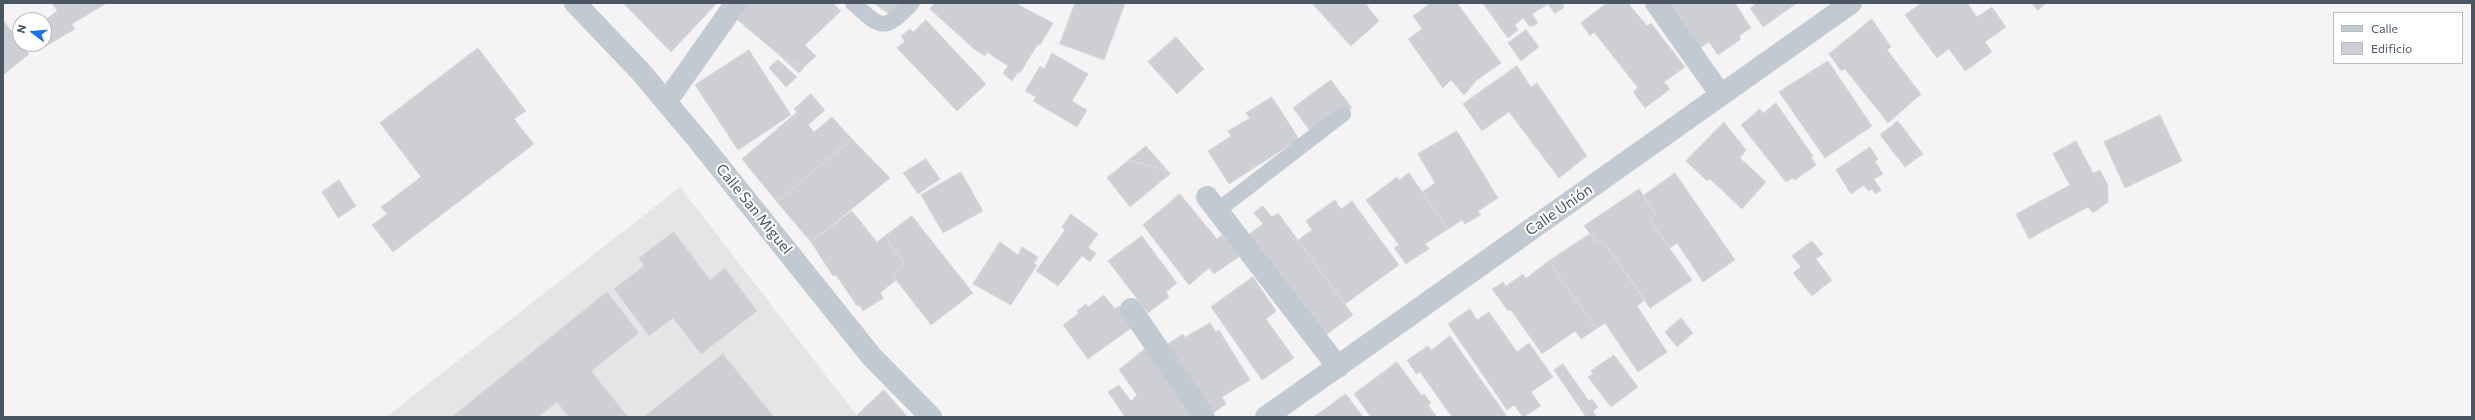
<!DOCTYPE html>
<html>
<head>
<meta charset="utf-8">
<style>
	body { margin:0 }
	#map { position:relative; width:2475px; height:420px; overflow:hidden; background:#f5f3f3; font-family:Commissioner,sans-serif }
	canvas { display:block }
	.frame { position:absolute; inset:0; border:4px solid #4a5661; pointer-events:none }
	.legend { position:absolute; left:2333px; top:12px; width:130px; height:52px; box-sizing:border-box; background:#fff; border:1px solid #b7bbc0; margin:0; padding:5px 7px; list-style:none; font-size:12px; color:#4a5661 }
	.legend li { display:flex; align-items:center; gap:8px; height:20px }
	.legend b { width:20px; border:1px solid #b7bbc0 }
	.north { position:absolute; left:12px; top:12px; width:40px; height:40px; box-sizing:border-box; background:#fff; border:1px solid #b7bbc0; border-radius:50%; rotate:286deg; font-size:11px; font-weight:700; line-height:16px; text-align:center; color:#4a5661 }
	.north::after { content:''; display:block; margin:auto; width:14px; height:18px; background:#1a73e8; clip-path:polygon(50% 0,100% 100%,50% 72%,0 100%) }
</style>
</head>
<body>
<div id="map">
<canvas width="2475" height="420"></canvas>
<div class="frame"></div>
<ul class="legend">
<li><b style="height:5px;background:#c1cad2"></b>Calle</li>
<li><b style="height:11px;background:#cdcfd5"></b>Edificio</li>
</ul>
<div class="north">N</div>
</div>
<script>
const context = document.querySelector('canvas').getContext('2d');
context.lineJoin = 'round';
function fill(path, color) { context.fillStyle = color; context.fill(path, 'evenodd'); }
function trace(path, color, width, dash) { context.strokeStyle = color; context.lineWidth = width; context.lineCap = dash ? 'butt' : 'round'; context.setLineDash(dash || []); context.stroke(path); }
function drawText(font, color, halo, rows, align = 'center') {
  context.font = font + ' Commissioner,sans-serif'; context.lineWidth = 4; context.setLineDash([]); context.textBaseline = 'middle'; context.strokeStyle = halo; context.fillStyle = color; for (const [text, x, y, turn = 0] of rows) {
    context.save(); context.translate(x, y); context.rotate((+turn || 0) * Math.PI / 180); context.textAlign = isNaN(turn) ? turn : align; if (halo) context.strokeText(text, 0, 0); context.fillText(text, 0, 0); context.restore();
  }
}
const education = new Path2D(`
	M680,187L858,417H386Z`);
const building = new Path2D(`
	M52,3H107L72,24L75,29L46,46L44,21L57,11Z
	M625,3H717L671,52L624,4Z
	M747,3H833L841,11L805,45L816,56L805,66L785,60L733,16Z
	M874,3H901L892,16Z
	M935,3H1015L1053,23L1040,45L1038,44L1020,73L1018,72L1012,81L1003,73L1008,66L987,52L985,56L974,49L930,9Z
	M1075,3L1125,4L1104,60L1060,44Z
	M1312,3H1365L1379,21L1351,46Z
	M1426,3H1457L1501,63L1477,80L1464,95L1451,80L1443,88L1408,39L1422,29L1413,16L1428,5Z
	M1483,3H1562L1564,7L1555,14L1548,4L1532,14L1538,23L1530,27L1523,18L1515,25L1518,30L1508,38Z
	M1607,3H1628L1647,26L1651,23L1685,67L1664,82L1670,89L1645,108L1633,92L1638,88L1594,32L1590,36L1581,23Z
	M1662,3H1735L1751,28L1739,36L1741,39L1718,55L1709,42L1696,51Z
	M1753,3H1797L1763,27L1750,8L1755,5Z
	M1922,3H1967L1977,17L1992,7L2006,27L1985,42L1992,52L1965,71L1949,49L1937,58L1905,15Z
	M2031,3H2046L2038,10Z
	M1872,19L1891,47L1887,50L1921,94L1888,123L1845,69L1841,71L1829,54Z
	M3,20L29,54L3,75Z
	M926,20L986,84L957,111L897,48L905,41L901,36L910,29L913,32Z
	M1526,30L1539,47L1521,61L1508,43Z
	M1176,37L1204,69L1177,94L1148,62Z
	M478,48L526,111L514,119L534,144L393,252L372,225L387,214L381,207L421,177L380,123Z
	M749,50L791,115L738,150L695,85Z
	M1052,53L1088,74L1072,101L1087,110L1077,127L1033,101L1036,97L1025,91L1040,66L1044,69Z
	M778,60L797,77L786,87L769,68Z
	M785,60L805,66L799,73Z
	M1828,61L1872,126L1825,158L1779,92Z
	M1517,66L1531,87L1537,83L1587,156L1559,178L1509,112L1482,131L1463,104Z
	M1331,80L1352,108L1314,136L1293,108Z
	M811,94L825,110L808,125L814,132L832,117L852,139L777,202L742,159L797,112L794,109Z
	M1272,97L1299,139L1229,184L1208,151L1231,136L1228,131L1250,118L1246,113Z
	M1776,103L1813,156L1811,157L1816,165L1795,180L1793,178L1786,182L1741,125L1760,109L1763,113Z
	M2160,115L2182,161L2125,188L2104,142Z
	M1898,121L1923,154L1905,167L1880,135Z
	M1724,122L1746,150L1740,158L1766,182L1742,209L1710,179L1707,181L1686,161Z
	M1457,131L1498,198L1478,211L1481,215L1465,224L1462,220L1448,229L1422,192L1435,183L1418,154Z
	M852,139L890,178L811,242L777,202Z
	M2076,141L2093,173L2100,170L2108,186V202L2093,213L2088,207L2029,239L2016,214L2070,185L2053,154Z
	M1146,146L1168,171L1129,160Z
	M1870,147L1878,159L1875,162L1883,174L1874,179L1881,190L1875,194L1872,189L1868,191L1864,185L1851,194L1836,170Z
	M926,159L940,179L918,194L903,173Z
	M1129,160L1168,171L1170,174L1130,207L1107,178Z
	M961,172L983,211L943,233L921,195Z
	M1409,173L1448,229L1425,244L1429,249L1406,264L1394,248L1399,245L1366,200L1397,177L1399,180Z
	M1675,173L1735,260L1703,282L1677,243L1670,248L1649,219L1656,214L1643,196Z
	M339,180L356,206L338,218L322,192Z
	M1639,189L1656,214L1649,219L1692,280L1650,308L1603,241L1598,244L1584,226Z
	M1180,194L1217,239L1222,235L1240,256L1214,274L1209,268L1189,285L1143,225Z
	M1335,200L1341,209L1352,201L1399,265L1345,304L1298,240L1312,230L1306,221Z
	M1263,206L1272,217L1278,213L1353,315L1319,340L1244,238L1263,224L1254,213Z
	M852,211L877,242L885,236L905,265L893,274L896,280L880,293L884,298L863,311L859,305L857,306L836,275L833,276L811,242Z
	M1071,214L1098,234L1088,248L1096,253L1090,262L1082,256L1058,286L1036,271L1065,230L1062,227Z
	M912,216L973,293L931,325L896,280L893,274L905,265L885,236Z
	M674,232L710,280L725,268L757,311L701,354L673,318L649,336L614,289L644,266L639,258Z
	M1590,234L1598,244L1603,241L1645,300L1637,306L1667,352L1638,372L1605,323L1596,329L1549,261Z
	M1142,236L1177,283L1166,292L1169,297L1148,313L1108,261Z
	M1812,241L1823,254L1816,259L1832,280L1812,296L1793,273L1801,267L1792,256Z
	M1000,242L1018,255L1022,247L1038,257L1034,264L1037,265L1011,305L973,284Z
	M1549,261L1596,329L1581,339L1575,331L1542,354L1511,310L1508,311L1492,289L1503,282L1506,286L1523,274L1526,278Z
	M1253,277L1276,311L1266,319L1294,358L1262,380L1211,307Z
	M607,292L639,333L591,371L628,417H569L557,402L538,417H452Z
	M1104,295L1115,309L1119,306L1134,326L1088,359L1063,325L1079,313L1077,311L1086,304L1088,307Z
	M1470,309L1477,320L1489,312L1517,352L1529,343L1553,377L1531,392L1541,406L1523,417L1514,405L1507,410L1448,324Z
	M1681,318L1693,333L1677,347L1665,332Z
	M1210,323L1216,332L1219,330L1250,380L1222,397L1226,404L1210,415L1179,360L1176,361L1166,345L1183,334L1185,337Z
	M1450,336L1506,415L1503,417H1452L1420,372L1416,374L1407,360L1428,346L1431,350Z
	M1145,349L1198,417H1125L1108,392L1119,385L1131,401L1137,395L1119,370Z
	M723,354L774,417H644Z
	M1614,355L1638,387L1611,407L1588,377L1593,374L1591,371Z
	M1397,362L1422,396L1424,394L1431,403L1428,405L1437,417H1371L1354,394Z
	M1563,364L1589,401L1592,399L1598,407L1593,411L1597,417H1586L1554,370Z
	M884,390L908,417H859L857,415Z
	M1346,394L1363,417H1314Z`);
const service = new Path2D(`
	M853,3C882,29 884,32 912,3
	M1217,211L1343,114`);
const minor = new Path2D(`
	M575,3L640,71L698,140L872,357L931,417
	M1656,3L1721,95
	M666,102L736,3
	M1207,197L1338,367
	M1131,309L1204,417
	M1266,417L1851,3`);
const streetNames = [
	["Calle San Miguel",754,209,51],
	["Calle Unión",1559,210,-35]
];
fill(education, '#e6e4e5');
fill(building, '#cdcfd5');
trace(building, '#d7d9de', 1);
trace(service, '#c1cad2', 16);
trace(minor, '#c1cad2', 22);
drawText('15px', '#4a5661', '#fff', streetNames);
</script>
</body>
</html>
